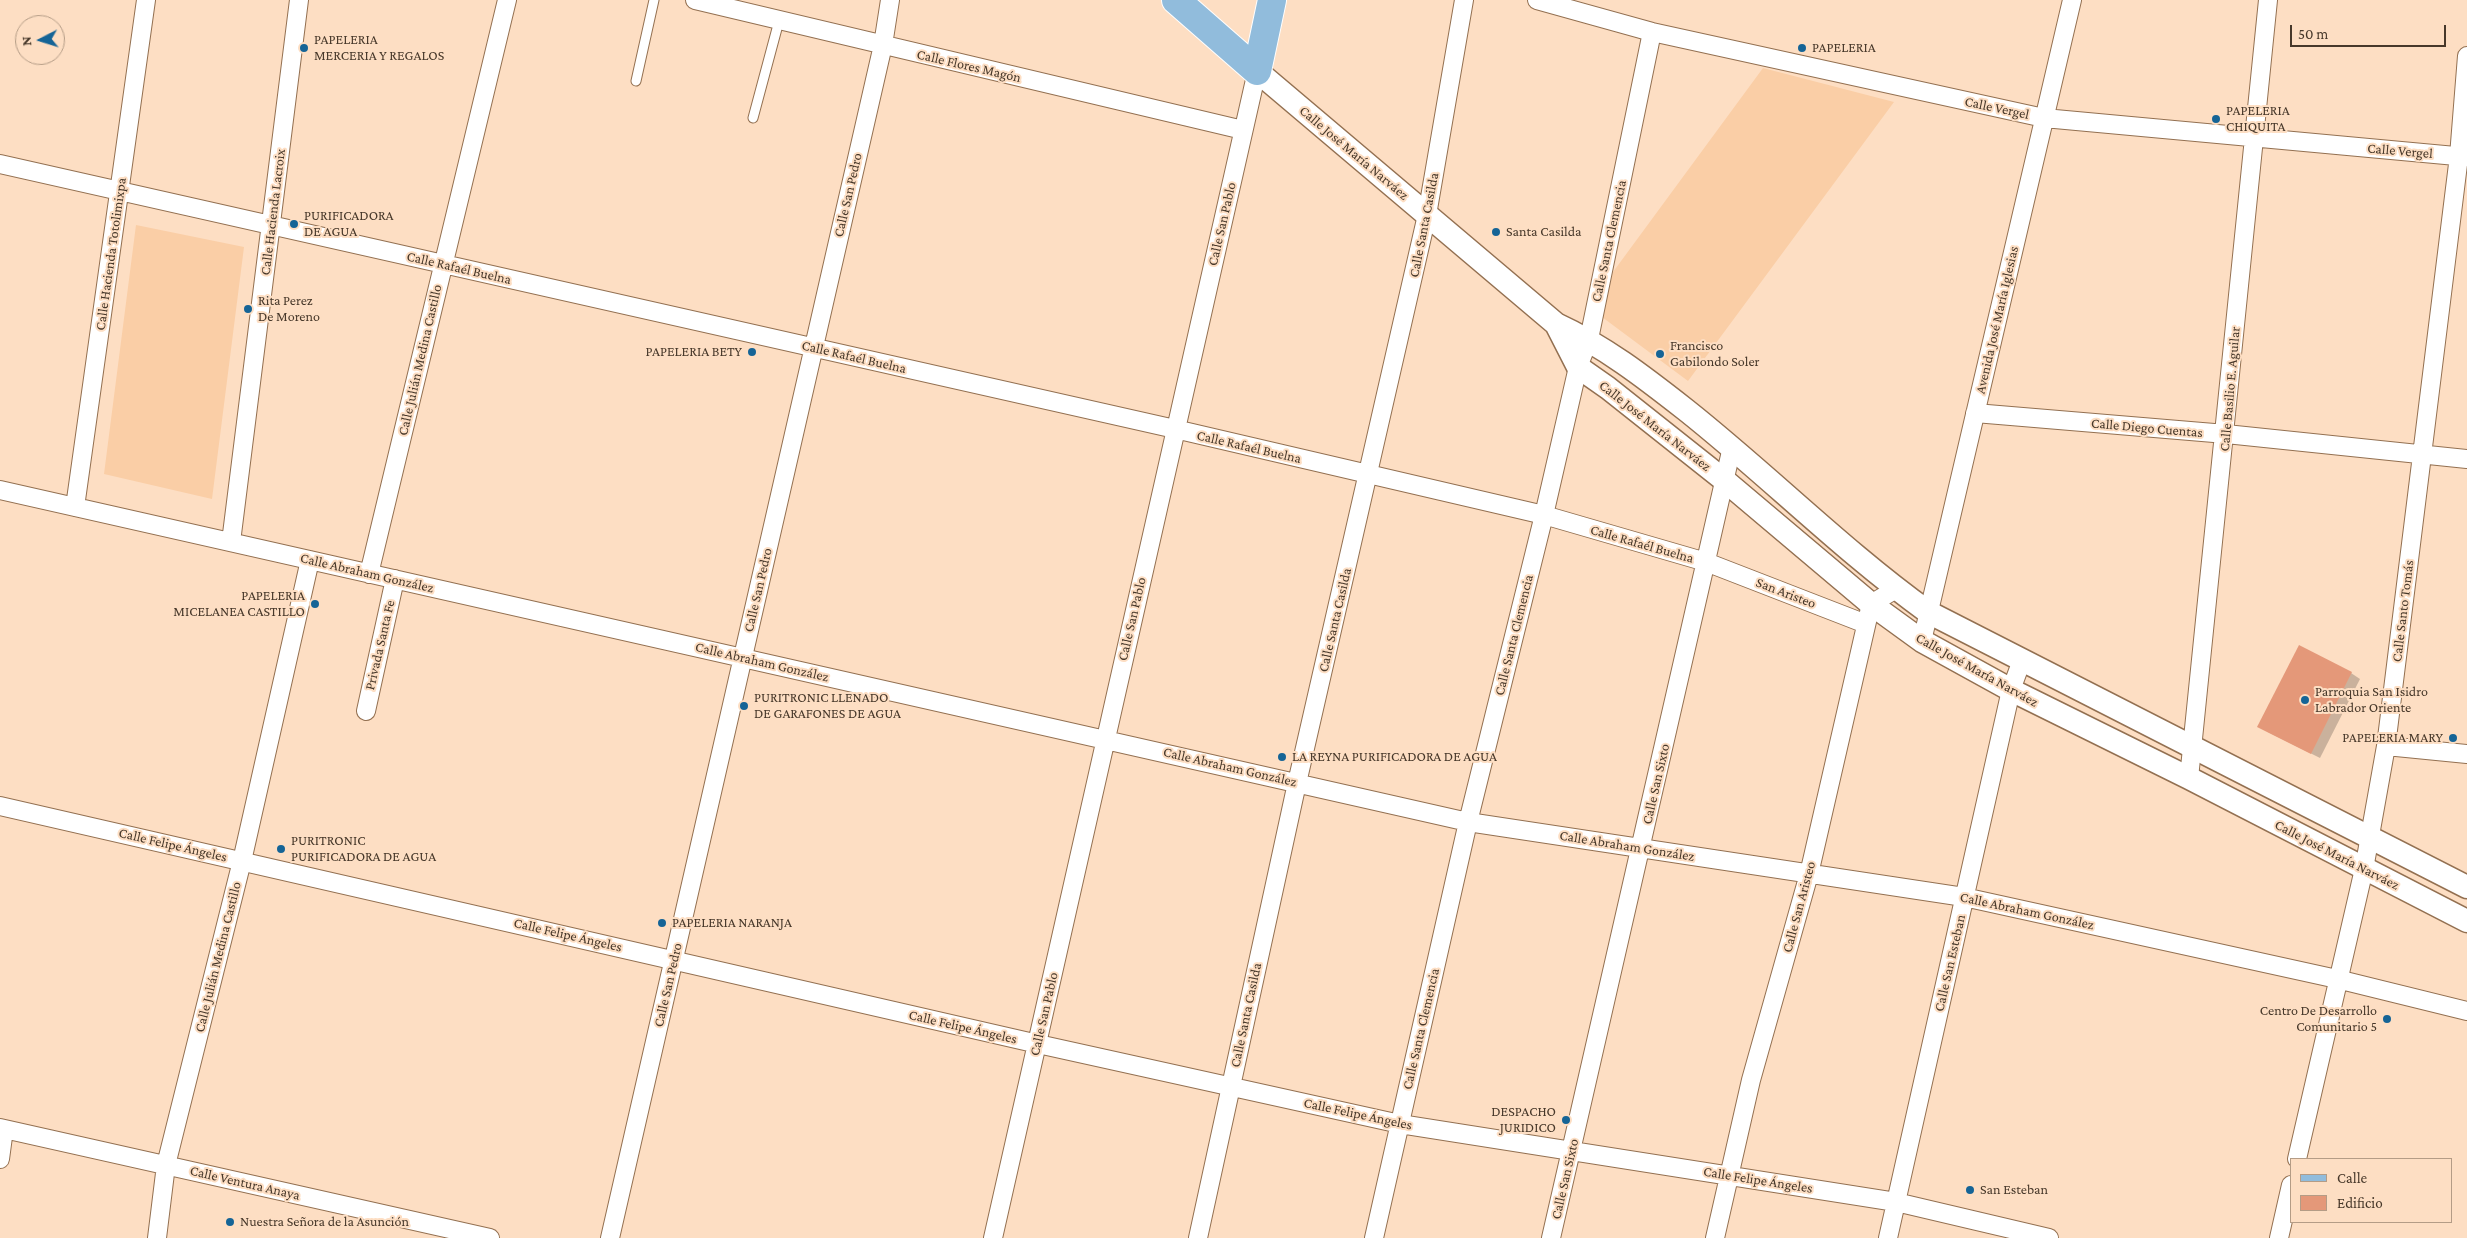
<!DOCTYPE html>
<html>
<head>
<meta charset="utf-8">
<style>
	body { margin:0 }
	#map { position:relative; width:2467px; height:1238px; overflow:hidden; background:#fddec3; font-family:"Crimson Pro",serif }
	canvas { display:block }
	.legend { position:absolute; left:2290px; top:1158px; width:162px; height:65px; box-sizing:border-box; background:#fddec3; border:1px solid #b49c86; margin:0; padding:6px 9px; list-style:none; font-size:15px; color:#47382a }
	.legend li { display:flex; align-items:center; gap:10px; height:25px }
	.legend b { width:25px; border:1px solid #b49c86 }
	.north { position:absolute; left:15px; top:15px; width:50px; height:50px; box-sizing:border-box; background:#fddec3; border:1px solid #b49c86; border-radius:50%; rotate:265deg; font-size:14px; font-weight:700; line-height:20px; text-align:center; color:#47382a }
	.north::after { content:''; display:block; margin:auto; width:18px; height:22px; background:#156496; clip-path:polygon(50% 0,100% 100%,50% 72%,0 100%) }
	.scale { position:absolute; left:2290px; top:25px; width:156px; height:22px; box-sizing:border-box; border:2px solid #47382a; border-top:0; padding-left:6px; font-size:15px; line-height:18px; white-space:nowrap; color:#47382a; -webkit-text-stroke:4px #fddec3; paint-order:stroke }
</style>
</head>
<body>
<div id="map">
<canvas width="2467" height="1238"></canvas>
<ul class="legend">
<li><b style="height:6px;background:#91bcdc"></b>Calle</li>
<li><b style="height:14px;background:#e49879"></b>Edificio</li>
</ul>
<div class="north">N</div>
<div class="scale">50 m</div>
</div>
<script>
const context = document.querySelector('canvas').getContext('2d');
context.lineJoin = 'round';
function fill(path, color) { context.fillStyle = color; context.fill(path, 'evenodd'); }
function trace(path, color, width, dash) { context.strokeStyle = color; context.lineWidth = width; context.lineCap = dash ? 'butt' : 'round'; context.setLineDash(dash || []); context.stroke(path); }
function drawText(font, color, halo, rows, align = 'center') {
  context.font = font + ' "Crimson Pro",serif'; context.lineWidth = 4; context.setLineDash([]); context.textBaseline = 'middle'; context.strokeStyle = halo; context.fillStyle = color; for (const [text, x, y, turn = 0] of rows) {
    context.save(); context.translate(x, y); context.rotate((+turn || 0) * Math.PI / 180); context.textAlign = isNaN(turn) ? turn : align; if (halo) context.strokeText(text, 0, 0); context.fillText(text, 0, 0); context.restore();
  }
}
const built = new Path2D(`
	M1763,68L1894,102L1688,381L1602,317L1613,272Z
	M136,225L244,247L212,499L104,474Z`);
const shadow = new Path2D(`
	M2351,673L2360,679L2320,758L2268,732Z`);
const building = new Path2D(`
	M2299,645L2352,672L2311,754L2257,727Z`);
const service = new Path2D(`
	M636,81L654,0
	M753,118L779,21`);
const minor = new Path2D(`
	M695,0L1243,130
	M1537,0L1652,32L2044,118L2467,157
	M0,164L1175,429L1544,515L1706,562L1866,624
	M1975,413L2226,434L2467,459
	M0,490L1468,822L1964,897L2337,979L2467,1011
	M75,507L146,0
	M231,542L299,0
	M369,574L507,0
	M1922,641L2072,0
	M366,711L395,579
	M2386,746L2467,754
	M2189,778L2268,0
	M0,806L1038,1044L1400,1124L1896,1202L2049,1238
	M0,1128L490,1238
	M0,1159L4,1129
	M2297,1159L2364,869L2386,746L2459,156L2467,56
	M157,1238L166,1165L242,861L310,560
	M610,1238L883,45L890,0
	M993,1238L1257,71
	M1198,1238L1297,783L1427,215L1464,0
	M1374,1238L1468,822L1544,515L1578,367L1589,339L1652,32
	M1551,1238L1732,447
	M1715,1238L1751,1080L1809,874L1871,604L1896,589
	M1888,1238L2011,690L2022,660
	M2279,1238L2291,1185`);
const tertiary = new Path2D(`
	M1257,71L1556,324C1604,346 1644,377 1686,410C1768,475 1843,551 1928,612L2467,887
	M1556,324L1578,367L1608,388L1724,480L1871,604L1922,641L2011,690L2189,778L2467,921`);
const primary = new Path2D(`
	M1176,0L1257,71L1272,0`);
const markers = [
	[304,48,5,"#156496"],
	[1802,48,5,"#156496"],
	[2216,119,5,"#156496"],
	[294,224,5,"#156496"],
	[1496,232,5,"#156496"],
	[248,309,5,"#156496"],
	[752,352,5,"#156496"],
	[1660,354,5,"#156496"],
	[315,604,5,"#156496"],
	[2305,700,5,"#156496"],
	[744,706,5,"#156496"],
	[2453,738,5,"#156496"],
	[1282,757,5,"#156496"],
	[281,849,5,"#156496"],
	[662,923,5,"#156496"],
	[2387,1019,5,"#156496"],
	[1566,1120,5,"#156496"],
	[1970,1190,5,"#156496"],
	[230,1222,5,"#156496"]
];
const poiNames = [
	["PAPELERIA",314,40],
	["MERCERIA Y REGALOS",314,56],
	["PAPELERIA",1812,48],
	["PAPELERIA",2226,111],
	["CHIQUITA",2226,127],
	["PURIFICADORA",304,216],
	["DE AGUA",304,232],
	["Santa Casilda",1506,232],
	["Rita Perez",258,301],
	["De Moreno",258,317],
	["Francisco",1670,346],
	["Gabilondo Soler",1670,362],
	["PAPELERIA BETY",742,352,"right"],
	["PAPELERIA",305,596,"right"],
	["MICELANEA CASTILLO",305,612,"right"],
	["Parroquia San Isidro",2315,692],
	["Labrador Oriente",2315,708],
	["PURITRONIC LLENADO",754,698],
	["DE GARAFONES DE AGUA",754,714],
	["PAPELERIA MARY",2443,738,"right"],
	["LA REYNA PURIFICADORA DE AGUA",1292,757],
	["PURITRONIC",291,841],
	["PURIFICADORA DE AGUA",291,857],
	["PAPELERIA NARANJA",672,923],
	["Centro De Desarrollo",2377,1011,"right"],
	["Comunitario 5",2377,1027,"right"],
	["DESPACHO",1556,1112,"right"],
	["JURIDICO",1556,1128,"right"],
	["San Esteban",1980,1190],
	["Nuestra Señora de la Asunción",240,1222]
];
const streetNames = [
	["Calle Flores Magón",969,66,13],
	["Calle Vergel",1997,108,12],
	["Calle Vergel",2400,151,5],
	["Calle José María Narváez",1354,153,40],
	["Calle San Pedro",848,195,-77],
	["Calle Hacienda Lacroix",273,212,-83],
	["Calle San Pablo",1222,224,-77],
	["Calle Santa Casilda",1424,225,-79],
	["Calle Santa Clemencia",1609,241,-78],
	["Calle Hacienda Totolimixpa",111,254,-82],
	["Calle Rafaél Buelna",459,268,13],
	["Avenida José María Iglesias",1997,320,-77],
	["Calle Rafaél Buelna",854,357,13],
	["Calle Julián Medina Castillo",420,360,-77],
	["Calle Basilio E. Aguilar",2230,389,-85],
	["Calle José María Narváez",1655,426,38],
	["Calle Diego Cuentas",2147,428,5],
	["Calle Rafaél Buelna",1249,447,13],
	["Calle Rafaél Buelna",1642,544,16],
	["Calle Abraham González",367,573,13],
	["Calle San Pedro",758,590,-77],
	["San Aristeo",1786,593,21],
	["Calle Santo Tomás",2403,611,-83],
	["Calle San Pablo",1132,619,-77],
	["Calle Santa Casilda",1335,620,-77],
	["Calle Santa Clemencia",1514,635,-76],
	["Privada Santa Fe",380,645,-77],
	["Calle Abraham González",762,662,13],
	["Calle José María Narváez",1977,670,29],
	["Calle Abraham González",1230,767,13],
	["Calle San Sixto",1656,784,-77],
	["Calle Felipe Ángeles",173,845,13],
	["Calle Abraham González",1627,846,9],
	["Calle José María Narváez",2337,855,27],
	["Calle San Aristeo",1799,907,-75],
	["Calle Abraham González",2027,911,12],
	["Calle Felipe Ángeles",568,935,13],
	["Calle Julián Medina Castillo",218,957,-76],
	["Calle San Esteban",1950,963,-77],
	["Calle San Pedro",668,985,-77],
	["Calle San Pablo",1044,1014,-77],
	["Calle Santa Casilda",1246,1015,-78],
	["Calle Felipe Ángeles",963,1027,13],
	["Calle Santa Clemencia",1421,1029,-77],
	["Calle Felipe Ángeles",1358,1114,12],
	["Calle San Sixto",1565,1179,-77],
	["Calle Felipe Ángeles",1758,1180,9],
	["Calle Ventura Anaya",245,1183,13]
];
fill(built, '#facea6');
fill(shadow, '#0003');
fill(building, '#e49879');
trace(service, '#937051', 11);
trace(minor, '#937051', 20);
trace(tertiary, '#937051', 25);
trace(primary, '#fff', 30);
trace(service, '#fff', 9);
trace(minor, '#fff', 18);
trace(tertiary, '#fff', 22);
trace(primary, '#91bcdc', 28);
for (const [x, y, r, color] of markers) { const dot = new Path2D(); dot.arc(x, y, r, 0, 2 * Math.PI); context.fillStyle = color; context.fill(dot); trace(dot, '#fddec3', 2); }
drawText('14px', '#47382a', '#fddec3', poiNames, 'left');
drawText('14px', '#47382a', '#fddec3', streetNames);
</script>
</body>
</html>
